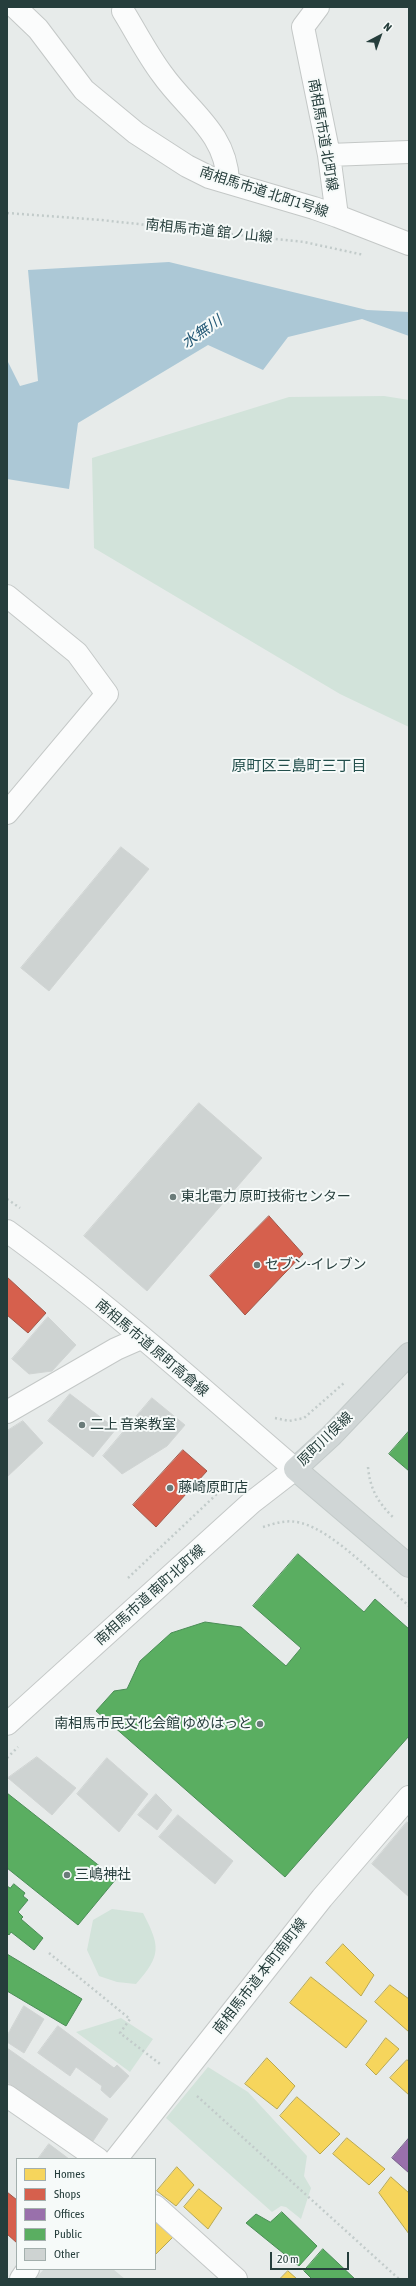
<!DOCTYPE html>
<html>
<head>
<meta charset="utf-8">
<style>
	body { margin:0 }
	#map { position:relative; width:416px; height:2286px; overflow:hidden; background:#e7ebea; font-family:"Asap Condensed",sans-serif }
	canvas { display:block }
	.frame { position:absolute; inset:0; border:8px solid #263e3c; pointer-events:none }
	.legend { position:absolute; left:16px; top:2158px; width:140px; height:112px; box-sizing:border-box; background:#f6faf9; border:1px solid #a3afad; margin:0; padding:5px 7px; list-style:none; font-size:12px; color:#263e3c }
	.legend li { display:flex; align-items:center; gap:8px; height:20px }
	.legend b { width:20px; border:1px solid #a3afad }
	.north { position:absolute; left:360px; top:16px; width:40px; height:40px; -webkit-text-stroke:3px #f6faf9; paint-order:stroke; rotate:41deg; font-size:11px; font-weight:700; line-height:16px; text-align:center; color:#263e3c }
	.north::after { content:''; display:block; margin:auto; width:14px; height:18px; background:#263e3c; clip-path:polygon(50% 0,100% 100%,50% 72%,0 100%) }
	.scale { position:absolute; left:270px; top:2252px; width:79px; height:18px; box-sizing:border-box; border:2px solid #263e3c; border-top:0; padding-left:5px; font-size:12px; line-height:14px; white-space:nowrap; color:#263e3c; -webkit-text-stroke:3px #f6faf9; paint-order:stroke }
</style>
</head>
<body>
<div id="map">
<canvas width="416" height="2286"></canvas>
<div class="frame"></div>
<ul class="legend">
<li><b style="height:11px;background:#f6d55c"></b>Homes</li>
<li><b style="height:11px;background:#d6604d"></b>Shops</li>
<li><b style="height:11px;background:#9970ab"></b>Offices</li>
<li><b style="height:11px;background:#5aae61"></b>Public</li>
<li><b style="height:11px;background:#ced3d2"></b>Other</li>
</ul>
<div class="north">N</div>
<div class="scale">20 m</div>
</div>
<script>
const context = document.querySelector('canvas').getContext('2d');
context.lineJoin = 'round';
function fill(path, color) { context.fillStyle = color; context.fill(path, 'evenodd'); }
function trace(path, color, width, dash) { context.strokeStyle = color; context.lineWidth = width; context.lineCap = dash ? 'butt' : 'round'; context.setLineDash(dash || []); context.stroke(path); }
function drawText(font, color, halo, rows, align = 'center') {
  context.font = font + ' "Asap Condensed","Noto Sans JP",sans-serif'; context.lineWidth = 4; context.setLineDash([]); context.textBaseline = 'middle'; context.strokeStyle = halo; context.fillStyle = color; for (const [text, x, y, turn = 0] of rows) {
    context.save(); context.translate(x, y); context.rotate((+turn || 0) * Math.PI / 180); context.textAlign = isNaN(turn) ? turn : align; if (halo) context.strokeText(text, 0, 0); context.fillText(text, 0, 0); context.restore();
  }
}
const built = new Path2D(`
	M44,2269H113L125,2279H35Z`);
const green = new Path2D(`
	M384,396L409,400V727L340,694L94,548L92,458L289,397Z
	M112,1909L143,1913C160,1946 162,1955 136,1984L117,1982L99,1976L87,1950L93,1920Z
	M121,2018L153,2039L130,2072L76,2032Z
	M208,2067L248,2092L307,2156L304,2176L311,2188L301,2219L286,2207L281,2206L272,2212L166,2118Z`);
const water = new Path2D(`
	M169,262L367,310L409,312V336L362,319L288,337L263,370L208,345L78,423L69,489L7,479V360L20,386L38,381L28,270Z`);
const homes = new Path2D(`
	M343,1944L374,1975L361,1996L326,1963Z
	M311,1977L367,2021L346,2048L290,2003Z
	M390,1985L409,1999V2032L375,2002Z
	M386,2038L399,2049L376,2075L366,2065Z
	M267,2058L295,2086L277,2109L245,2084Z
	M407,2060L409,2061V2095L390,2078Z
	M297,2097L340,2134L320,2154L280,2116Z
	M347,2138L385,2169L369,2185L333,2154Z
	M177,2167L194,2185L176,2206L157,2191Z
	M391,2177L409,2193V2234L379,2193Z
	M199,2189L222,2208L208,2229L184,2207Z
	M155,2221L173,2237L155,2255Z
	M288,2271L297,2279H280Z`);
const shops = new Path2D(`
	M269,1216L303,1254L245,1315L210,1276Z
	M7,1277L46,1313L28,1333L7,1315Z
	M183,1450L207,1471L156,1527L133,1505Z
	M7,2192L17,2200V2243L7,2234Z`);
const offices = new Path2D(`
	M409,2138V2173L392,2158Z`);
const public = new Path2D(`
	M409,1431V1471L389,1454Z
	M298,1554L364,1612L375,1599L409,1629V1736L285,1877L96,1711L114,1691L127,1689L140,1661L171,1633L205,1622L241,1627L286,1666L301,1648L253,1606Z
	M7,1793L116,1879L78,1925L7,1868Z
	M14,1884L25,1893L23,1896L28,1900L18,1912L23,1917L21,1919L43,1938L34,1950L11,1932L9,1935L7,1933V1886L10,1888Z
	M7,1954L82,1999L66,2026L7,1991Z
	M282,2212L317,2246L299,2266L246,2223L256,2214L270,2222Z
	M323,2249L355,2279H312L304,2271Z`);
const building = new Path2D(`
	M121,847L149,869L49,991L21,968Z
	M199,1103L262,1158L147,1291L84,1236Z
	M48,1317L76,1345L52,1371L29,1374L12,1359Z
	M70,1394L116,1429L93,1457L48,1421Z
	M152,1398L185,1425L167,1446L122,1474L103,1456Z
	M23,1421L43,1443L7,1477V1431Z
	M37,1757L76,1788L52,1815L8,1778Z
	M107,1758L148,1794L119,1832L77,1794Z
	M156,1794L172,1810L157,1830L138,1815Z
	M178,1815L233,1861L215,1884L159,1837Z
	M407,1822L409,1824V1897L372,1864Z
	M24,2006L44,2019L24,2053L7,2042V2036Z
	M58,2026L114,2068L117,2065L129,2076L110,2098L101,2090L102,2086L76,2067L70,2076L38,2053Z
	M7,2048L108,2119L91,2144L7,2082Z
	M49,2144L69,2159H38Z`);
const path = new Path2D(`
	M7,213L101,220L304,242L364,255
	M7,1199L20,1208
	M275,1418L289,1421L304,1418L344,1383
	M368,1467C370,1489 378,1503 394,1518
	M263,1527C276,1523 287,1519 301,1523C334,1531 382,1582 409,1606
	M128,1578L219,1492
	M7,1758L18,1747
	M49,1953L130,2019L120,2033L160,2064
	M197,2096L399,2279`);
const minor = new Path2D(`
	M15,7L38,29L84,90L136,133L187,166L209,177L314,208L337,216
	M318,7L303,27L329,155L337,216L409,244
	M123,11C136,32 147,54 162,74C188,111 226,132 228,181
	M329,155L409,152
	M7,596L77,653L107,694L7,813
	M7,1231C108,1304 201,1388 295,1469L251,1503L7,1724
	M7,1412L116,1349L141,1338
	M7,2096L98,2159
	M116,2159L322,1898L409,1797
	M155,2206L236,2279
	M21,2279L28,2269`);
const major = new Path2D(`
	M409,1354L331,1436L295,1469L409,1566`);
const markers = [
	[173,1197,4,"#6a7b79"],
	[257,1265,4,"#6a7b79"],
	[82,1425,4,"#6a7b79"],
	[170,1488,4,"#6a7b79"],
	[260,1724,4,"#6a7b79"],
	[67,1875,4,"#6a7b79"]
];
const streetNames = [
	["南相馬市道 北町線",323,135,80],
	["南相馬市道 北町1号線",264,192,18],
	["南相馬市道 舘ノ山線",209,231,6],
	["南相馬市道 原町高倉線",152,1348,40],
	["原町川俣線",325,1439,-44],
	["南相馬市道 南町北町線",150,1595,-42],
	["南相馬市道 本町南町線",260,1976,-52]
];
const poiNames = [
	["東北電力 原町技術センター",181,1197],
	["セブン-イレブン",265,1265],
	["二上 音楽教室",90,1425],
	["藤崎原町店",178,1488],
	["南相馬市民文化会館 ゆめはっと",252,1724,"right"],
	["三嶋神社",75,1875]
];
const waterNames = [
	["水無川",202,332,-35]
];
const neighbourhoodNames = [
	["原町区三島町三丁目",299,766]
];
fill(built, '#d6dcda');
fill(green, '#d2e3da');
fill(water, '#acc8d6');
fill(homes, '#f6d55c');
trace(homes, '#b8a852', 1);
fill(shops, '#d6604d');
trace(shops, '#a15648', 1);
fill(offices, '#9970ab');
trace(offices, '#76618a', 1);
fill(public, '#5aae61');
trace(public, '#4a8c56', 1);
fill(building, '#ced3d2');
trace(building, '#d0d4d3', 1);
trace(minor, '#c4c8c7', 24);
trace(major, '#c3cac9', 24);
trace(path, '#c2cbca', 2.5, [2, 3]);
trace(minor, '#fbfcfc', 22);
trace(major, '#d0d6d6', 22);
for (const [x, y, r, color] of markers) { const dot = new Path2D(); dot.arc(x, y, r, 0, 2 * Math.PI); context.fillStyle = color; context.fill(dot); trace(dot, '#f6faf9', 1.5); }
drawText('14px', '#263e3c', '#f6faf9', streetNames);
drawText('14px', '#263e3c', '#f6faf9', poiNames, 'left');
drawText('italic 15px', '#245976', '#f6faf9', waterNames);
drawText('15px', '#234f4c', '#f6faf9', neighbourhoodNames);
</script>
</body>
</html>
